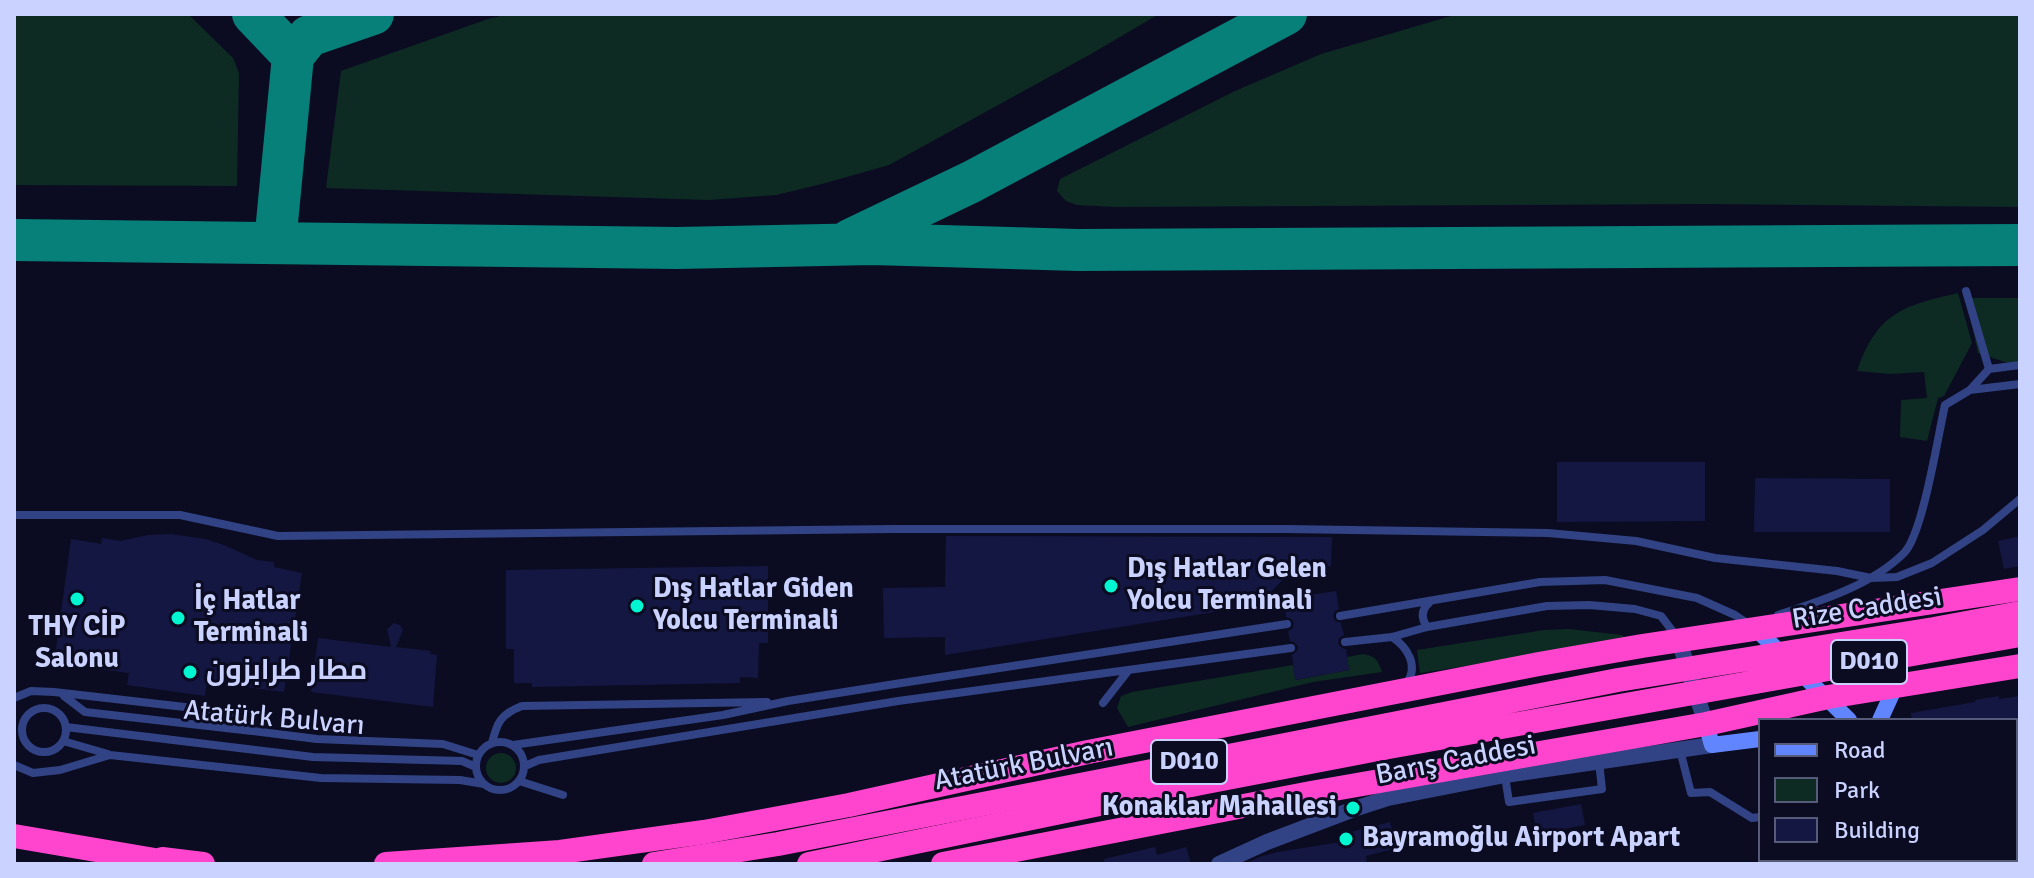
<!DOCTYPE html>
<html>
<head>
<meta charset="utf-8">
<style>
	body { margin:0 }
	#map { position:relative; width:2034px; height:878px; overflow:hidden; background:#0b0c21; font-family:Signika,sans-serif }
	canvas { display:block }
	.frame { position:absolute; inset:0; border:16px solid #cad2ff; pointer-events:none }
	.legend { position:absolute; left:1758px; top:718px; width:260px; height:144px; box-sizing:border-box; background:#0b0c21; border:2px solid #575b7a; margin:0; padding:10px 14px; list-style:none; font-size:24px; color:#cad2ff }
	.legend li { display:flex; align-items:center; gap:16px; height:40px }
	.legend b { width:40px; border:2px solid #575b7a }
</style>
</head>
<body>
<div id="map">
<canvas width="2034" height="878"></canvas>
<div class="frame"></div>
<ul class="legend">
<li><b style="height:10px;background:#6185ff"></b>Road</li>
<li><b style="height:22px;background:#0d2b23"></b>Park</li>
<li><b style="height:22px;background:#151743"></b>Building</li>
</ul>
</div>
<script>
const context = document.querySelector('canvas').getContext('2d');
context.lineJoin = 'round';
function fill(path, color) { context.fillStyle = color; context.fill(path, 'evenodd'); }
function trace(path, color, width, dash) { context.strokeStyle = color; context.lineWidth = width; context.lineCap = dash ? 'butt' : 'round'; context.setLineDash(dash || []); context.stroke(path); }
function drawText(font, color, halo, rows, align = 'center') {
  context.font = font + ' Signika,Cairo,sans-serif'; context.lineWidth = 6; context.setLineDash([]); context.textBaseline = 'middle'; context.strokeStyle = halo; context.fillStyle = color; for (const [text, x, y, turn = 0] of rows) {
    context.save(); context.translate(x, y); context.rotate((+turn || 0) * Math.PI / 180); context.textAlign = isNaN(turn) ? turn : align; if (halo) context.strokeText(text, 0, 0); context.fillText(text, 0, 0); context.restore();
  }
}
const green = new Path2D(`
	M14,14H188L233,58L239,73L237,186L14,185Z
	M509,14H1159L1091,54L889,165L822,184L776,195L709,200L326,188L341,71L488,19Z
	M1458,14H2020V207L1708,204L1114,207L1077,205L1066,201L1057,191L1060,179L1235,91L1321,54Z
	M1958,293L1972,343L1944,396L1938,398L1927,441L1900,437L1901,400L1927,398L1924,372L1890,374L1857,371C1877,313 1902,306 1958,293Z
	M1966,298H2020V367L1978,353Z
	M1569,629L1622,635L1629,641L1420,673L1417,650L1544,630Z
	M1363,654C1376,656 1378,660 1382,672L1313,682L1128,727L1117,708L1121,696L1132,692L1293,665L1296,680L1349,670L1347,657Z
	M486 768a15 15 0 1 1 30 0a15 15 0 1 1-30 0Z`);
const taxiway = new Path2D(`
	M253,14L293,56L275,243
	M293,56L309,36L373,14
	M14,240L677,248L873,244L1078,250L2020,245
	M850,240L971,182L1286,14`);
const building = new Path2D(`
	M1557,462H1705V521L1557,522Z
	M1755,478L1890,479V532H1754Z
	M171,534L205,539L224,545L257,560L274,562V567L302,573L284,692L207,682L205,696L127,685L129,673L54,663L71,539L101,544L102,538L120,541L148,535Z
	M946,536L1332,537L1331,566L1294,568L1258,605L945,655V637L884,638L883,588L945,587Z
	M2020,536V566L2004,569L1998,541Z
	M768,566V643H759L758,678L740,677V683L532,687V683H514V649H506V570Z
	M1336,591L1339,609L1335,611L1333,616L1335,621L1341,623L1344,635L1339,638L1338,644L1342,648L1346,649L1349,670L1295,680L1292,655L1297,651L1298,646L1294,642L1290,641L1288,631L1292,629L1294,624L1292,619L1286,617L1284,599Z
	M394,623L400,625L403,630L396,647L431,651L430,654L437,655L433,707L311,692L318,638L391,647L387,629Z
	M1999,696V699L2020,696V717L2002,720H1912L1911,713L1975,702V700Z
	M1581,804L1585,825L1563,829L1565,839L1539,843L1533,813Z
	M1390,822L1397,848L1366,856L1367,864H1249V862L1262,856L1278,852L1341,842L1339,835Z
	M1155,847L1157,855L1186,847L1191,864H1105L1104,859Z`);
const lane = new Path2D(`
	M1966,291L1989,369
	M1970,390L1989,369L2020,365
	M14,515H180L278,536L892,529H1287L1548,533L1636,541L1715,558L1837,571L1871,578L1897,577L1932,563L1983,530L2020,499
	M1778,615C1821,601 1872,585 1904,553C1923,534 1938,435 1945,405L1970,390L2020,384
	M1340,616L1540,582L1605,580L1697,598L1735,615L1747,623
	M1427,627C1421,618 1421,610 1429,603
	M1392,637C1407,647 1419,665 1407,683
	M1345,642L1392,637L1427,627L1547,606L1589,605L1635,609L1661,616L1677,637
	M64,696L85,712L252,731
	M14,698L31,691L54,692L237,713L253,731L317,739L443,744L478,755
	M1103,703L1128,671
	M22 730a22 22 0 1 1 44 0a22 22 0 1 1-44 0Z
	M66,727L313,757L462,761L476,767
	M63,741L108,754
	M476 766a24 24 0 1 1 48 0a24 24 0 1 1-48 0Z
	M492,743C497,722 501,714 522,706L767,702
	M513,745L723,715L788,701L895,684L1287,624
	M1680,750L1691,793L1710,792L1752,818L1760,817
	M14,765L33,773L60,770L110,755L321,778L460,780L484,784
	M525,766L539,760L898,701L1291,648
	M1505,776L1509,802L1602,789L1599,762
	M519,781L563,795`);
const street = new Path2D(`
	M1679,641L1706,724
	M2016,761H2020
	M2016,839H2020
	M1219,864L1267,842L1354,809L1388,798L1505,775L1712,745`);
const secondary = new Path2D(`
	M1756,629L1849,720
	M1880,720L1896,685
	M1706,724L1712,745L1760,739
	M1872,860L1873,864
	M1890,860L1891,864`);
const highway = new Path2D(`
	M14,836L178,864
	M162,859L203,864
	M386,864L560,852L704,832L849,805L1088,752L1539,664L1642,646L2020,589
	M809,864L1201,783L1383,748
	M943,864L1311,793L1706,724L1828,697L2020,666`);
const highwayBridge = new Path2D(`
	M1383,748L2020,635
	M654,864L778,844L1618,680L1934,629L2020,613`);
const markers = [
	[1111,586,8,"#00f5d1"],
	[77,599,8,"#00f5d1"],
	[637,606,8,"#00f5d1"],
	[178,618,8,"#00f5d1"],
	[190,672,8,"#00f5d1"],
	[1353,808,8,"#00f5d1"],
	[1346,839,8,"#00f5d1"]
];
const shields = [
	[1869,662,76],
	[1189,762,76]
];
const shieldNames = [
	["D010",1869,662],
	["D010",1189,762]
];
const poiNames = [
	["Dış Hatlar Gelen",1127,570],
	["Yolcu Terminali",1127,602],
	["Dış Hatlar Giden",653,590],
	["Yolcu Terminali",653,622],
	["İç Hatlar",194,602],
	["Terminali",194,634],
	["THY CİP",77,628,"center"],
	["Salonu",77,660,"center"],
	["مطار طرابزون",206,672],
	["Konaklar Mahallesi",1337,808,"right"],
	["Bayramoğlu Airport Apart",1362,839]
];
const streetNames = [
	["Rize Caddesi",1867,609,-9],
	["Atatürk Bulvarı",274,719,5],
	["Barış Caddesi",1456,761,-11],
	["Atatürk Bulvarı",1024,765,-11]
];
fill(green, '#0d2b23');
trace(taxiway, '#068079', 42);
fill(building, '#151743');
trace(lane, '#314384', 8);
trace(street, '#314384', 16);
trace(secondary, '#6185ff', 16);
trace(highway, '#ff45cd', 24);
trace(highwayBridge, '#ff45cd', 24);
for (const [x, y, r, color] of markers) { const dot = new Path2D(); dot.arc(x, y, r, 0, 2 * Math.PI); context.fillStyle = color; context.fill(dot); trace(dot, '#0b0c21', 3); }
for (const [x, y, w] of shields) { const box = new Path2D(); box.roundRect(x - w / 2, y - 22, w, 44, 6); context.fillStyle = '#0b0c21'; context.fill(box); trace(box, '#cad2ff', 2); }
drawText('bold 26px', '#cad2ff', null, shieldNames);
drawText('bold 28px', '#cad2ff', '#0b0c21', poiNames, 'left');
drawText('28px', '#cad2ff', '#0b0c21', streetNames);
</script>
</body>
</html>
